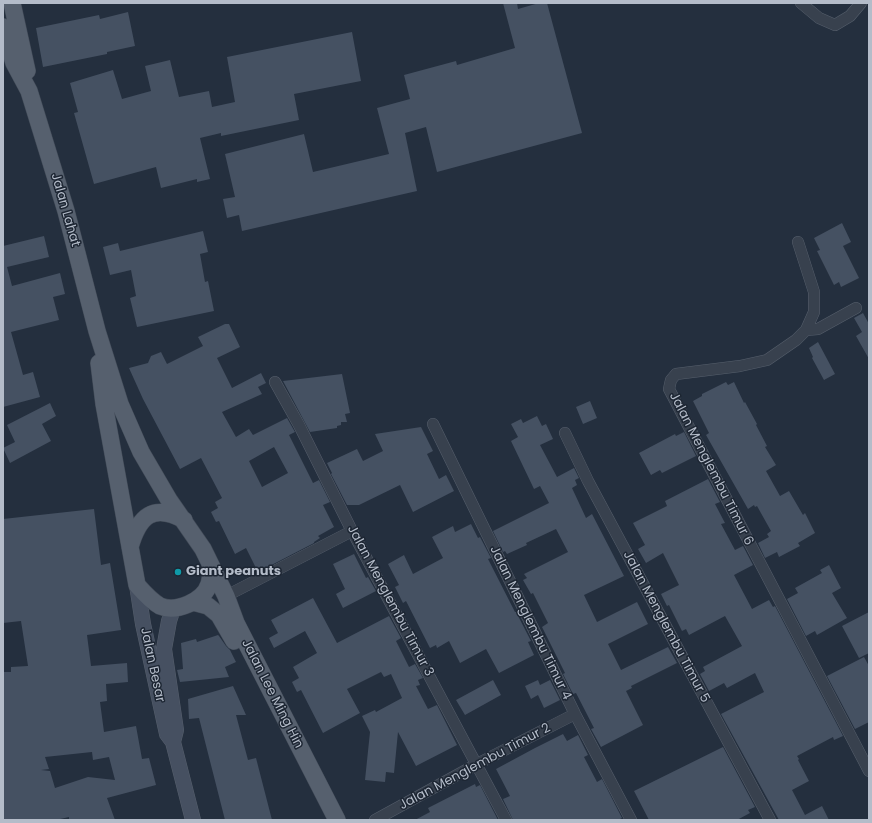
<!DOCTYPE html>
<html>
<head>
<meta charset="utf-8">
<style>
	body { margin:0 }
	#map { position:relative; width:872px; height:823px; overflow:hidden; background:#242f3e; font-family:Poppins,sans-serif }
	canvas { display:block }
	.frame { position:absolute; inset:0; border:4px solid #b4bcc9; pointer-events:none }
</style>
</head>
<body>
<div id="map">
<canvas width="872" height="823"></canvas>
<div class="frame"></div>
</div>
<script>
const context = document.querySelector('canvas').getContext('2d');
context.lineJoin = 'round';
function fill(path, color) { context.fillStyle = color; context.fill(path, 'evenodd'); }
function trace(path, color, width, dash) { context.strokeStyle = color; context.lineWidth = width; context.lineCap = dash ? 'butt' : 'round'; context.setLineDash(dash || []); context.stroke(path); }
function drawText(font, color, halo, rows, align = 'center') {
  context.font = font + ' Poppins,sans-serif'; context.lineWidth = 3; context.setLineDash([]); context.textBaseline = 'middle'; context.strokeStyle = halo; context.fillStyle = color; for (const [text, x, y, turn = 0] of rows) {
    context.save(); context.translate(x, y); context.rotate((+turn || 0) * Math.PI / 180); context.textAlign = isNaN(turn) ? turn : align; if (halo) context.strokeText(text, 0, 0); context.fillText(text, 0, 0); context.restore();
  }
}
const building = new Path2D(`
	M503,3H517L518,9L539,3H547L582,133L437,172L426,127L405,133L417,191L242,231L239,215L227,218L223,199L235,197L225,154L304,134L313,172L389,154L377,108L410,99L404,75L456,61L457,65L515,48Z
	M128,12L135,46L107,52V54L43,67L36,28L99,15L100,19Z
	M352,32L361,81L294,94L299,120L221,136V133L200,138L210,179L197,182V179L161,188L156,167L94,184L74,113L78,112L70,83L113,70L122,99L151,91L145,66L170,60L179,97L209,91L212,107L235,102L227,57Z
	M842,223L851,242L843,246L859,278L841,287L839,282L834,285L817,251L820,250L814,238Z
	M203,231L208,252L200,254L205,282L208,281L214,311L137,327L130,298L136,296L131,270L110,275L103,247L118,243L120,251Z
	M44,236L49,257L7,267L12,286L60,273L65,294L53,297L59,320L11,332L23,375L33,372L40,397L3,407V246Z
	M863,313L869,324V359L856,336L862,332L854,318Z
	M225,324H229L240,347L217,358L232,388L261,373L266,383L258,387L262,394L222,412L236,437L249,429L253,435L287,418L295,432L289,435L313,483L319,480L330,502L323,505L334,527L318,536L320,538L314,542V543L258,572L246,548L235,554L219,521L216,522L211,512L218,508L215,502L222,498L201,458L180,469L143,399L129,368L148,363L151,356L161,352L167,364L203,346L198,337ZM274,447L288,473L262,487L249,461Z
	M818,342L835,374L824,380L812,358L813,357L809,348Z
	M342,374L350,413L345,414L347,422H341V425L337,426V428L310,432L283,381Z
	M726,382L728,385L734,382L744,403L745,402L757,424L756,425L767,446L765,447L776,465L766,471L780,496L789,491L803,515L805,513L815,533L798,543L800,546L779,557L777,552L765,558L758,543L769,537L767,534L771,531L757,506L755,507L754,505L748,509L706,435L709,433L693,401L702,396V394Z
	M590,401L597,418L583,424L576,407Z
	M50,403L56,416L42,424L51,441L10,463L3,448L15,442L7,425Z
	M537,416L542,426L546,424L553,439L540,445L557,477L574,468L579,478L575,480L577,485L572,488L586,518L592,514L624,576L584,595L597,622L637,602L648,624L608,644L621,670L668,647L677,663L631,686L632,688L626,691L643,725L601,747L591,729L594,728L576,693L573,694L563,674L565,673L542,627L548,623L533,593L531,594L523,580L527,578L524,574L568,552L556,529L526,543L527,545L507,554L505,551L503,552L493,531L549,503L540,486L534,489L511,441L518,437L511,424L521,419L523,423Z
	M421,427L433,451L427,454L439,479L446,475L454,491L413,512L400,485L359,505H347L331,474L332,473L327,463L357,449L363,461L383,451L375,434Z
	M684,432L696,456L662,473L660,470L651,475L639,453L675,434L676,436Z
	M708,479L720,502L715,504L725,523L721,524L735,550L743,546L753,565L734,575L752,609L769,600L773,607L775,606L843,736L834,740L833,737L797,756L799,759L798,760L809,781L792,790L805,815L822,806L829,820H779L721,714L764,692L755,673L727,688L724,683L709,691L700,674L705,671L703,667L742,646L725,616L689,635L686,629L682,631L669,605L667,606L661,594L679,585L663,553L646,563L638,549L645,545L633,523L667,506L665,501Z
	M94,509L101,565L110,563L121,630L87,635L91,666L127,663L128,682L106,684L107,701L100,702L104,732L136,726L142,759L149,758L156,785L107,798L115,820H69V817L56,820H3V672H11V667L28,666L21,621L3,623V519ZM92,752L93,760L109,757L115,780L88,777L55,788L50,771L41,770L49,769L45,757Z
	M471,524L478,538L480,537L491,558L488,559L515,612H516L531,641L528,642L534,655L499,673L486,649L460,663L449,641L437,648L436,645L430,648L406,601L403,603L395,587L399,585L388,564L404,555L413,574L443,558L432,537L453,526L455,532Z
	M354,554L366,578L368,577L376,591L343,608L336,594L345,589L333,564Z
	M829,565L841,588L832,593L847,618L817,635L815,631L806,636L787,599L798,593L795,588L822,573L820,570Z
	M313,598L337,643L389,616L401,638L396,641L409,667L415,664L423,678L418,680L420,685L416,686L428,709L437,705L457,745L416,766L398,732L394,773L386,772L385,782L365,780L370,732L362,716L375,710L376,712L402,698L391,674L384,677L381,672L347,689L360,713L323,733L301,690L297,692L292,682L299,678L293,667L317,653L305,631L274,648L269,638L278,633L271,620Z
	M869,612V653L859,658L842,626Z
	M218,635L219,636L226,646L230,650L236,662L225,667L229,677L180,682L177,670L183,669L181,643L196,639L197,642Z
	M864,657L869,666V722L855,729L827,676Z
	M493,680L501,695L465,715L456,700Z
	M538,680L540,685L550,680L560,700L544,708L538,695L531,699L525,686Z
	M233,686L246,715H236L248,760L256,758L272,820H225L199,718L189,719L188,699Z
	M563,734L567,741L578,735L588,755L584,757L597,782L602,779L622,818L618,820H513L503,799L510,796L496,769L535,748Z
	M723,747L755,807L748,810L750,813L737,820H649L634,791Z
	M475,784L476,787L480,785L498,820H415L430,812L428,808Z`);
const minor = new Path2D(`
	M801,3L819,18L835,25L850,16L861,3
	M798,242L814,292V312L806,330L796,340L767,360L740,366L676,374L671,380L669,389L869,771
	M806,330L818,329L856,308
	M275,382L299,425L352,531L506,820
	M433,424L575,714L631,820
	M565,433L588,481L770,820
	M226,596L352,531
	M375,820L477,764L575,714`);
const secondary = new Path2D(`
	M137,585L143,624L167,734L173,742L193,820
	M173,609L169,621L164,649L176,730L173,742`);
const primary = new Path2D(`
	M12,3L27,71
	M3,27L14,63L29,91L66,211L97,331L120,404L141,452L169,500L203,549L226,596L236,623L337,820
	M99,363L104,404L137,585C144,593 151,601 160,606C176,613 204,601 209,584C211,578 211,572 211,566
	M130,547C139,516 153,503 184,520
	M193,602L208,606L219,615L234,641`);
const markers = [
	[178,572,4,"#0f9aa8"]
];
const streetNames = [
	["Jalan Lahat",65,210,74],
	["Jalan Menglembu Timur 6",711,469,63],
	["Jalan Menglembu Timur 3",390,601,62],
	["Jalan Menglembu Timur 4",530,623,64],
	["Jalan Menglembu Timur 5",666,627,62],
	["Jalan Besar",152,665,78],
	["Jalan Lee Ming Hin",272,694,63],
	["Jalan Menglembu Timur 2",475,767,-28]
];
const poiNames = [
	["Giant peanuts",186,572]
];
fill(building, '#455162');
trace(minor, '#565f6c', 12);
trace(secondary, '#565f6c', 16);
trace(primary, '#414a57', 18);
trace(minor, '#38414e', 11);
trace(secondary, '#465061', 15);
trace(primary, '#56606e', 17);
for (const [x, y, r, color] of markers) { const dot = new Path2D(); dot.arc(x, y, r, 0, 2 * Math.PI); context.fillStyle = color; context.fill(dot); trace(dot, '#1d2633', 1.5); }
drawText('13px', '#b4bcc9', '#1d2633', streetNames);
drawText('bold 13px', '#b4bcc9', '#1d2633', poiNames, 'left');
</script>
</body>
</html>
